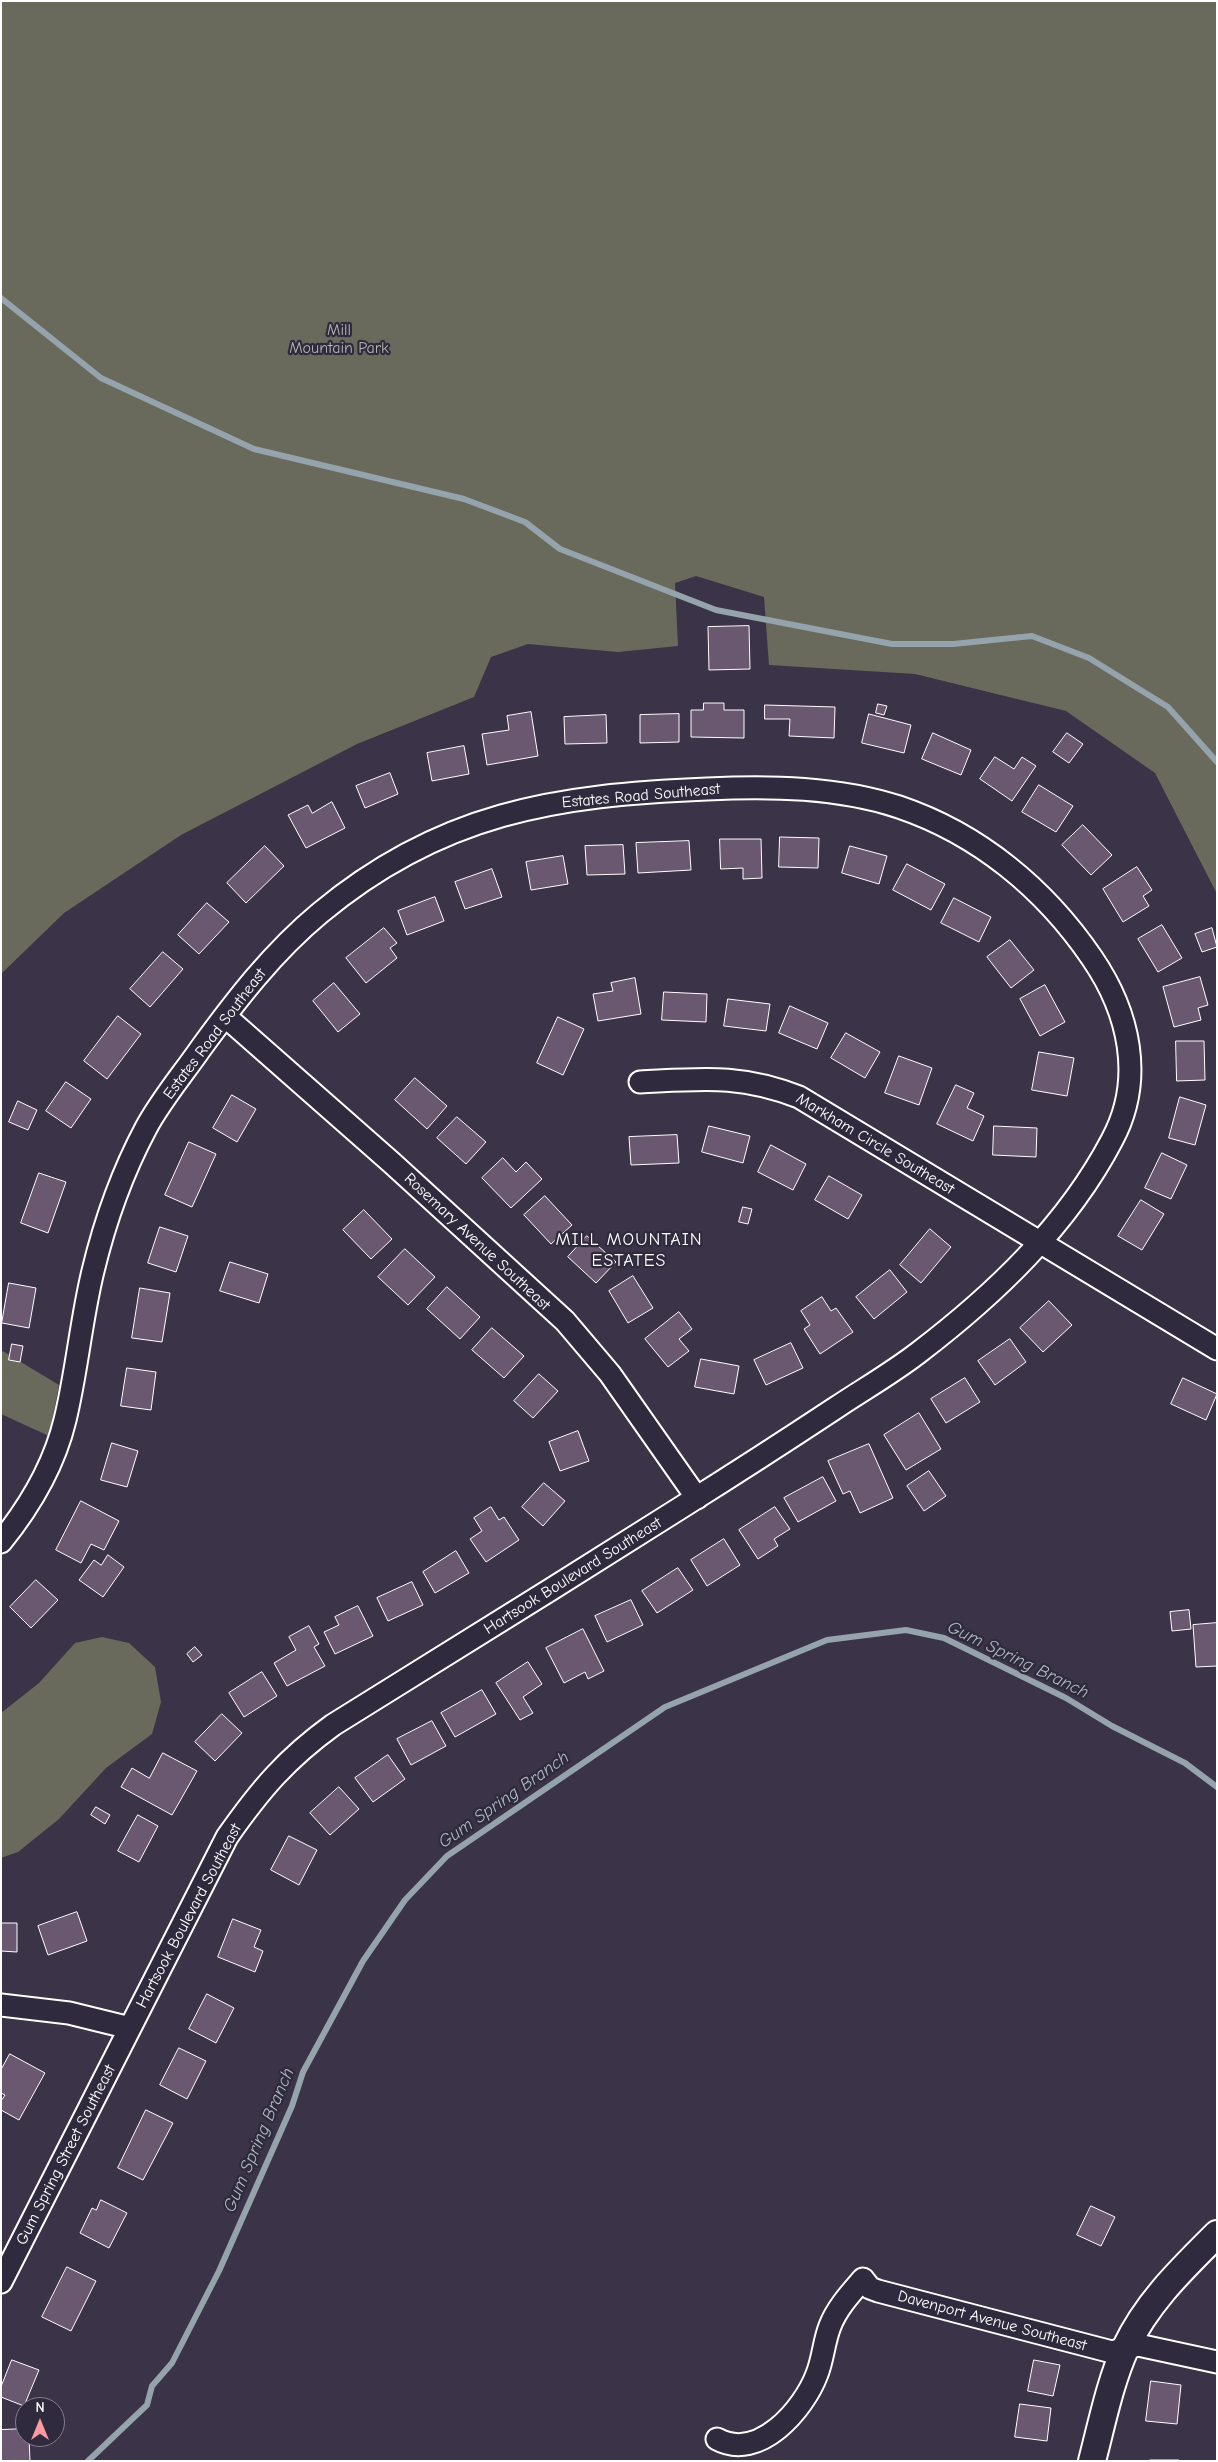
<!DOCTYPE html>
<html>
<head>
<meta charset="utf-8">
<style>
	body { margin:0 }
	#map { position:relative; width:1218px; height:2462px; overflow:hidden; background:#3b3347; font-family:"Comic Neue",sans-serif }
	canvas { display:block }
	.frame { position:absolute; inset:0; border:2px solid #fff; pointer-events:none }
	.north { position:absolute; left:15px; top:2397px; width:50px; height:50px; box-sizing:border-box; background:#2f2a3d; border:1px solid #827f8b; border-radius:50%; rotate:0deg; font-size:14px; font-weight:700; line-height:20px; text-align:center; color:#fff }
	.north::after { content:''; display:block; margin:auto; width:18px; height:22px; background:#ff9aa2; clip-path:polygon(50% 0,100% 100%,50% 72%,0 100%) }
</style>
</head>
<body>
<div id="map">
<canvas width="1218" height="2462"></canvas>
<div class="frame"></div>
<div class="north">N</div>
</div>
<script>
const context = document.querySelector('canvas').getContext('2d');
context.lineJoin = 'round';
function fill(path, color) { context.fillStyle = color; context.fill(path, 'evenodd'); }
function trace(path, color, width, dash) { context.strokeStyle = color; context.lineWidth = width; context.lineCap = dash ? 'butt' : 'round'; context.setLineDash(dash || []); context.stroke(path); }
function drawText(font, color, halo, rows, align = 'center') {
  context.font = font + ' "Comic Neue",sans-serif'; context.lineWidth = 4.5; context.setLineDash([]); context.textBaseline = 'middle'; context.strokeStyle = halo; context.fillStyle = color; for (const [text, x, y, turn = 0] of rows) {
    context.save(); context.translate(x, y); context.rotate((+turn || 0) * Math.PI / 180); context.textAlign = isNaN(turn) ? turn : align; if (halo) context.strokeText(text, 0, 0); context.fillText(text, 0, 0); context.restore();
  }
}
const green = new Path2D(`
	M1,1H1217V894L1155,773L1066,711L915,674L769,665L764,597L696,576L675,583L678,646L618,652L528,644L491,657L474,697L357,744L181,835L64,913L1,974Z
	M1,1350L59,1385L49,1436L1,1414Z
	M102,1637L129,1643L155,1667L161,1702L152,1734L106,1768L59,1819L18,1852L1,1858V1713L39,1683L75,1643Z`);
const stream = new Path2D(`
	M1,298L101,378L254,449L464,499L525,522L560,549L716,610L892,644H953L1032,636L1089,658L1168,707L1217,762
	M88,2461L147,2405L152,2386L172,2363L219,2271L292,2106L303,2072L363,1961L405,1900L447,1856L665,1707L827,1640L906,1630L944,1638L1066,1698L1112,1726L1185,1763L1217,1787`);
const building = new Path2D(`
	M749,626L750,669L709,670L708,627Z
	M704,703H724V710H744V738L691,737V710H703Z
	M878,704L887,706L884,715L876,713Z
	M765,705L835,707L834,738L789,736L790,719H765Z
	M531,712L538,756L487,765L482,734L509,730L507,716Z
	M679,714V742L640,743V715Z
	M869,714L911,725L904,753L862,743Z
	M606,715L607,743L565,744L564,717Z
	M933,733L971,750L961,775L922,759Z
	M1067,733L1083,744L1069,763L1053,752Z
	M464,746L469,774L432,781L427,753Z
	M995,757L1014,769L1022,757L1036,766L1012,801L980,779Z
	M390,773L398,794L365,808L356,786Z
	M1039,785L1073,806L1056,832L1022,812Z
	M332,802L345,828L306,848L288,815L308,805L312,813Z
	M1083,825L1112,855L1091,875L1062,845Z
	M780,837L819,838L818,868L779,867Z
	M720,839H761L762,878L743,879V868L721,869Z
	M689,841L691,870L638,873L636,843Z
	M623,845L625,874L587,875L585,846Z
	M265,846L284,866L246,903L227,883Z
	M850,846L887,856L879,884L842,873Z
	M563,856L568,884L531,890L526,862Z
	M907,864L945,884L931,910L893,890Z
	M1137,867L1152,890L1143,896L1149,906L1123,922L1103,889Z
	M492,869L502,897L465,909L455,882Z
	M435,897L444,921L407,935L398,911Z
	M954,898L991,917L979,942L941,923Z
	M207,903L229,922L199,954L178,935Z
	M1162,925L1182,958L1158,972L1138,939Z
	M384,928L397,943L390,948L397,958L366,983L346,958Z
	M1212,928L1217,947L1202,952L1195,934Z
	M1010,940L1034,970L1011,988L987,957Z
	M163,952L183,969L150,1007L130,989Z
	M1200,977L1208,1005L1198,1008L1201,1020L1174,1027L1163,987Z
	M635,978L641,1014L598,1021L593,994L613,991L611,983Z
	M334,983L360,1014L338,1032L313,1001Z
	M1045,985L1065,1022L1040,1036L1020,999Z
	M664,992L707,994L706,1022L662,1020Z
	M728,999L770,1004L766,1031L724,1026Z
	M790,1006L828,1023L817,1049L779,1033Z
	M118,1016L141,1034L107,1079L84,1061Z
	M558,1017L584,1029L563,1075L537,1063Z
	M846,1033L880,1052L865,1078L831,1058Z
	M1176,1041H1204L1205,1080L1177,1081Z
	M1039,1052L1074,1058L1067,1096L1032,1090Z
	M899,1056L932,1068L919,1105L885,1093Z
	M415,1078L447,1106L427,1129L395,1100Z
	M66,1082L91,1099L71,1128L46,1111Z
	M956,1085L974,1093L967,1108L984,1116L973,1141L937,1124Z
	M232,1095L256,1109L237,1142L213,1128Z
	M1180,1097L1206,1105L1195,1145L1169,1138Z
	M18,1101L37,1110L28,1130L9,1122Z
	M457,1117L486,1142L466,1164L437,1138Z
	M709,1126L750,1136L743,1163L702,1152Z
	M994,1126L1037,1128L1036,1157L993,1155Z
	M677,1135L679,1163L631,1165L629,1137Z
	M189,1142L216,1154L192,1207L165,1195Z
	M771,1145L806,1164L793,1190L758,1172Z
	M1162,1153L1187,1165L1171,1199L1145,1188Z
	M503,1158L516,1172L526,1162L542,1179L511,1208L482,1178Z
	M39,1173L66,1182L48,1233L21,1223Z
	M829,1176L862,1195L848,1219L815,1200Z
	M545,1196L572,1225L551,1244L524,1215Z
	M1141,1200L1164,1214L1142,1250L1118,1236Z
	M743,1207L752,1209L748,1224L739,1222Z
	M364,1210L392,1239L371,1259L343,1230Z
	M160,1227L188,1236L176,1272L148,1263Z
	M930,1229L951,1247L921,1283L900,1265Z
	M587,1236L616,1262L596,1283L568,1257Z
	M405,1249L435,1277L408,1305L378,1277Z
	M230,1262L268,1274L259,1303L220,1291Z
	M890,1270L907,1292L874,1319L856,1297Z
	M633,1276L653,1308L628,1323L609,1291Z
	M9,1283L36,1288L29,1328L2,1323Z
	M447,1287L480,1317L460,1339L427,1309Z
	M140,1288L170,1293L162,1342L132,1338Z
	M822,1297L831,1311L836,1308L853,1332L820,1354L804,1329L810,1325L801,1311Z
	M1049,1301L1072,1325L1043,1352L1020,1328Z
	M679,1312L692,1329L679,1339L689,1351L668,1367L645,1339Z
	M492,1328L524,1356L504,1378L472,1350Z
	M1010,1339L1026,1362L995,1385L978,1361Z
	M791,1343L803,1368L766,1385L754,1360Z
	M12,1344L23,1346L20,1362L9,1360Z
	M701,1359L739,1366L734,1394L695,1387Z
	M127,1368L156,1372L151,1410L121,1406Z
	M539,1374L558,1391L533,1418L514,1401Z
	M965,1378L980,1402L946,1423L931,1399Z
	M1183,1378L1217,1394L1206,1420L1171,1404Z
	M919,1413L941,1449L906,1470L884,1435Z
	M578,1431L589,1461L560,1471L549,1442Z
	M112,1443L138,1451L127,1487L101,1480Z
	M869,1444L893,1498L860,1513L850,1491L843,1494L828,1461Z
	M929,1471L946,1496L924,1511L907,1486Z
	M823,1477L836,1501L798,1522L784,1498Z
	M544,1483L565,1501L543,1526L522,1507Z
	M81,1501L119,1521L104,1550L91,1544L81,1563L56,1550Z
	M491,1507L499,1520L504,1517L519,1540L486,1562L470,1539L482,1531L474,1518Z
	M775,1507L790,1529L774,1539L778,1546L758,1559L739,1530Z
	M724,1539L740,1565L707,1586L691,1560Z
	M456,1551L469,1573L435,1593L423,1572Z
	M108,1555L124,1567L103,1597L79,1580L94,1560L101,1565Z
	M678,1568L693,1590L657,1613L642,1591Z
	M36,1580L58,1600L31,1628L10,1607Z
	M412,1582L423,1605L388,1621L377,1598Z
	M631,1600L643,1625L607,1642L595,1616Z
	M358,1606L373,1636L335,1654L324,1632L339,1625L335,1617Z
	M1189,1610L1191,1629L1172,1631L1170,1612Z
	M1217,1623V1666L1196,1667L1193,1625Z
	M309,1626L319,1644L314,1647L325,1666L287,1686L274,1663L296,1650L289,1637Z
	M583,1629L604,1671L588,1679L585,1672L564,1683L546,1648Z
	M195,1647L202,1655L193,1662L187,1654Z
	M528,1662L542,1684L523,1697L533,1713L520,1720L496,1683Z
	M262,1672L277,1696L244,1717L229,1693Z
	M482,1690L496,1714L455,1737L441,1713Z
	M222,1714L242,1733L215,1761L195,1742Z
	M432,1721L446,1746L411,1765L397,1739Z
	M163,1753L197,1771L172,1815L121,1787L132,1768L149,1778Z
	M388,1755L405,1779L373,1802L355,1778Z
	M339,1787L359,1809L330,1835L310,1813Z
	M96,1807L110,1815L105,1824L91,1815Z
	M138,1815L158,1826L139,1862L118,1851Z
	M289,1836L317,1850L299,1885L271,1870Z
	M77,1912L87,1941L48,1955L38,1926Z
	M233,1919L261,1930L254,1947L263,1951L255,1972L218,1957Z
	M1,1923H17V1952L1,1951Z
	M207,1994L234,2008L216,2043L189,2029Z
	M179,2048L206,2061L187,2099L160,2085Z
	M10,2054L45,2073L19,2120L1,2110V2101L5,2095L1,2093V2070Z
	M146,2110L173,2123L143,2180L118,2168Z
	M101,2200L127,2213L109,2248L80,2233L92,2208L96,2210Z
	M1091,2206L1115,2217L1101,2246L1077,2235Z
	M67,2267L96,2281L71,2331L42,2317Z
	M12,2360L39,2370L24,2406L1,2397V2387Z
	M1034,2360L1060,2365L1053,2396L1028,2391Z
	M1151,2381L1181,2385L1177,2424L1146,2421Z
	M1020,2404L1051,2408L1047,2441L1015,2437Z
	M25,2429V2437H29L30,2461H1V2430Z
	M1150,2460H1179V2461H1150Z`);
const minor = new Path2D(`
	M225,1016L392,1163L565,1321L610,1374L697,1498
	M640,1082C702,1079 740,1074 799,1097L1217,1349
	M1,1542C30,1506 54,1466 65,1420C77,1371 81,1320 93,1271C105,1221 122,1173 146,1128C161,1100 183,1074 201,1048C236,1000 273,952 320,913C440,813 556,795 707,789C771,786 838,787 899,807C979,834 1045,889 1092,958C1129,1012 1145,1079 1112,1140C1067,1226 994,1295 918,1353C892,1373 864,1389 837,1407C787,1440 736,1473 685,1505C568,1579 451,1652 333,1725C286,1759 260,1790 227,1837L1,2282
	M1,2005L69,2013L130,2028
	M717,2439C759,2462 804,2409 817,2374C823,2359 824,2341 830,2326C837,2308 850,2294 863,2279L870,2288L878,2291L1112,2352L1138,2345L1217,2362`);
const tertiary = new Path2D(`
	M1092,2461C1102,2423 1110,2382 1126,2347C1147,2302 1183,2268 1217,2234`);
const parkNames = [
	["Mill",339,330],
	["Mountain Park",339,348]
];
const streetNames = [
	["Estates Road Southeast",641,796,-5],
	["Estates Road Southeast",215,1034,-53],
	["Markham Circle Southeast",875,1144,31],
	["Rosemary Avenue Southeast",477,1242,43],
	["Hartsook Boulevard Southeast",573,1576,-32],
	["Hartsook Boulevard Southeast",189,1916,-62],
	["Gum Spring Street Southeast",66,2155,-63],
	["Davenport Avenue Southeast",992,2321,15]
];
const neighbourhoodNames = [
	["MILL MOUNTAIN",629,1240],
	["ESTATES",629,1261]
];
const waterNames = [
	["Gum Spring Branch",1018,1660,26],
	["Gum Spring Branch",504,1800,-35],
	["Gum Spring Branch",259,2140,-67]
];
fill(green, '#696a5c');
trace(stream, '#94a3ac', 6);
fill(building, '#6a5770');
trace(building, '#fff', 1);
trace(minor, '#fff', 25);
trace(tertiary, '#fff', 30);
trace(minor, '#2f2a3d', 21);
trace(tertiary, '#2f2a3d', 26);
drawText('16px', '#b4b4ae', '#2f2a3d', parkNames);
drawText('16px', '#fff', '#2f2a3d', streetNames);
context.letterSpacing = '1px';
drawText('18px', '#fff', '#2f2a3d', neighbourhoodNames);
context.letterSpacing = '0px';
drawText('italic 18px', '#aebac1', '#2f2a3d', waterNames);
</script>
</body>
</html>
